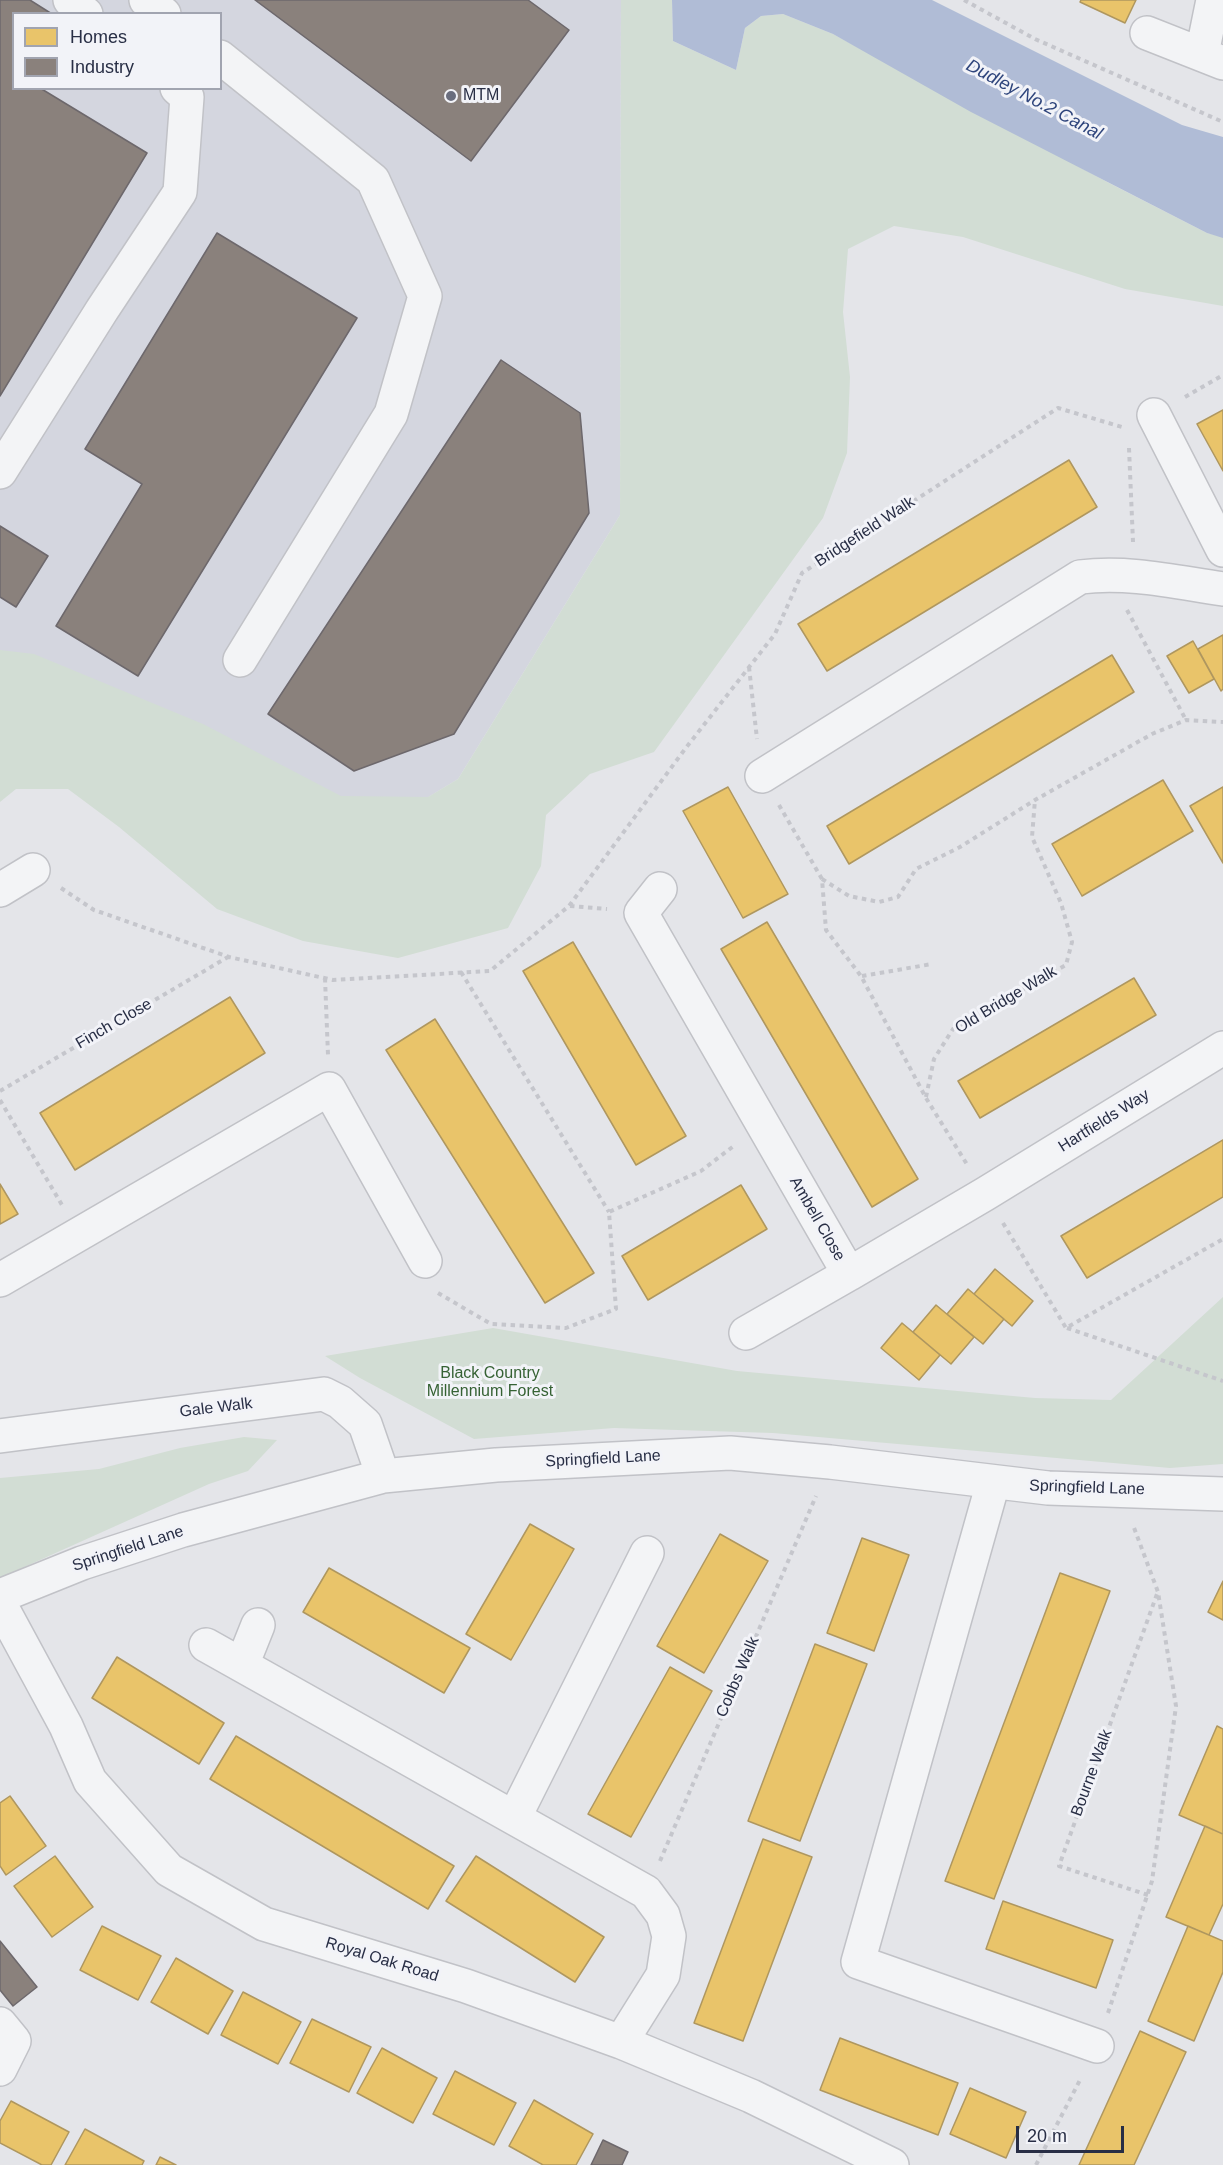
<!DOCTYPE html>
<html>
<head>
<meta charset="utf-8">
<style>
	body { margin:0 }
	#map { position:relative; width:1223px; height:2165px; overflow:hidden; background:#e4e5e9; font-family:Helvetica,sans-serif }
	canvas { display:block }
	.legend { position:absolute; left:12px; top:12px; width:210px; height:78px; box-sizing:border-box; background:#f2f3f8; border:2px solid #a1a4b0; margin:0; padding:8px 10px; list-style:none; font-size:18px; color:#282e45 }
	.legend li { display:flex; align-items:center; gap:12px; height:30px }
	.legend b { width:30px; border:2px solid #a1a4b0 }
	.scale { position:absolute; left:1016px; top:2126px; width:108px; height:27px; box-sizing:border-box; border:3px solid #282e45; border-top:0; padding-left:8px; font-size:18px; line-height:21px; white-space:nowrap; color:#282e45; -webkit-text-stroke:4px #f2f3f8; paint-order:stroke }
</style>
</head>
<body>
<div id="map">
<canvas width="1223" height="2165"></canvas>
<ul class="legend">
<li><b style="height:16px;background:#e9c46a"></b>Homes</li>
<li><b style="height:16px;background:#8a817c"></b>Industry</li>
</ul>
<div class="scale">20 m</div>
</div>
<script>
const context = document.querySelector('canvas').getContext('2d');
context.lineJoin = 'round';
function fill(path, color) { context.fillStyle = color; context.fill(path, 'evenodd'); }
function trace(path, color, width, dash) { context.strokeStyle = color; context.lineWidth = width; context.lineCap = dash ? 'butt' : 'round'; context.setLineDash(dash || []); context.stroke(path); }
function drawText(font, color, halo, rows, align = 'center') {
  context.font = font + ' Helvetica,sans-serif'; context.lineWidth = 6; context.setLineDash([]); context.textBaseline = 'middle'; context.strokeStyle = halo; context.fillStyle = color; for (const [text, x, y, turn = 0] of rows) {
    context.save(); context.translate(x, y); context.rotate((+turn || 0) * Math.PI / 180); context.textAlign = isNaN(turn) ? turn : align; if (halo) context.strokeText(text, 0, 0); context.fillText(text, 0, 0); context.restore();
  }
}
const built = new Path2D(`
	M0,0H621L620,515L458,779L330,857L0,676ZM14,14H220V88H14Z`);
const green = new Path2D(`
	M621,0H672L673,41L736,70L745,28L761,16L783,14L833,34L1111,184L1207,233L1223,237V306L1125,289L963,237L894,226L848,249L843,312L850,377L847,453L823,518L654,752L590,774L546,815L541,866L508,928L398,958L303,941L217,909L119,827L68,789H16L0,802V650L34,654L203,724L341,796L428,797L458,779L620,515Z
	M1223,1297V1464L1170,1468L773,1433L614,1428L474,1439L360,1378L325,1356L493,1328L737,1371L1035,1398L1111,1400Z
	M244,1437L277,1440L248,1471L209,1484L0,1578V1478L99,1469L180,1448Z`);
const water = new Path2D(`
	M672,0H932L1182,125L1223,137V238L1207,233L971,112L833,34L783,14L761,16L745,28L736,70L673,41Z`);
const homes = new Path2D(`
	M1081,0H1136L1125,23L1080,2Z
	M1223,410V471L1197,424Z
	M1069,460L1097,507L827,671L798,624Z
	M1223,635V689L1221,691L1198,649Z
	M1193,641L1214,679L1189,693L1167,656Z
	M1112,655L1134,692L849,864L827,826Z
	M1163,780L1193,831L1082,896L1052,844Z
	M728,787L788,894L743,918L683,811Z
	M1223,787V863L1190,806Z
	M767,922L918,1179L872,1207L721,949Z
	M573,942L686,1136L636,1165L523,971Z
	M1134,978L1156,1015L980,1118L958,1081Z
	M230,997L265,1053L75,1170L40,1113Z
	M435,1019L594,1273L545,1303L386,1050Z
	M1223,1140V1197L1087,1278L1061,1236Z
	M0,1184L18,1214L0,1224Z
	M741,1185L767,1229L648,1300L622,1256Z
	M995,1269L1033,1301L1012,1326L974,1294Z
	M968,1289L1004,1319L983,1344L947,1314Z
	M936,1305L974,1337L951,1364L913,1332Z
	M902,1323L940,1355L919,1380L881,1348Z
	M530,1524L574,1549L511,1660L466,1634Z
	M720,1534L768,1561L704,1673L657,1646Z
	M862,1538L909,1555L874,1651L827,1633Z
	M329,1568L470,1648L444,1693L303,1612Z
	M1060,1573L1110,1591L994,1899L945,1881Z
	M1223,1581V1620L1208,1612Z
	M815,1644L867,1664L800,1841L748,1821Z
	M117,1657L224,1723L199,1764L92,1698Z
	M670,1667L712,1691L631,1837L588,1814Z
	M1217,1726L1223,1729V1834L1179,1815Z
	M236,1736L454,1866L428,1909L210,1779Z
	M10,1796L46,1846L6,1875L0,1866V1803Z
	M1205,1826L1223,1834V1904L1209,1935L1166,1917Z
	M763,1839L812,1857L743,2041L694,2023Z
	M55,1856L93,1907L52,1937L14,1886Z
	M476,1856L604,1937L575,1982L446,1901Z
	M1003,1901L1113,1940L1096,1988L986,1949Z
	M102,1926L161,1956L138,2000L80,1970Z
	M1188,1926L1223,1941V1972L1194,2041L1148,2021Z
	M176,1958L233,1991L208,2034L151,2002Z
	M243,1992L301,2022L278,2064L221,2035Z
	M312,2019L371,2047L349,2092L290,2063Z
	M1140,2031L1186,2052L1134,2165H1079Z
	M840,2038L958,2083L938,2135L820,2090Z
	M382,2048L437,2078L413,2123L357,2093Z
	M455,2071L516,2103L494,2145L433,2114Z
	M970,2088L1026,2112L1006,2158L950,2134Z
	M534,2100L593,2134L576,2165H543L509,2146Z
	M11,2101L69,2132L51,2165H42L0,2143V2121Z
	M85,2129L144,2161L142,2165H65Z
	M160,2157L176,2165H156Z`);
const industry = new Path2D(`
	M0,0H30L52,14H14V88H40L147,153L0,396Z
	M255,0H528L569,30L471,161Z
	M217,233L357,318L138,676L56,626L142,484L85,449Z
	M501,360L580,413L589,513L454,734L354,771L268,714Z
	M0,526L48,556L16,607L0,597Z
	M0,1941L37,1987L13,2006L0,1990Z
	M603,2140L628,2152L622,2165H591Z`);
const path = new Path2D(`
	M964,0L1035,39L1223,122
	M1185,397L1223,375
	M1129,448L1133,542
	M1127,610L1186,720
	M749,667L757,739
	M779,805L822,879L826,930L861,976L926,1098L968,1166
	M822,879L849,896L879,902L898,897L916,869L960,847L1035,800L1152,734L1186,720L1223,722
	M61,888L94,910L229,957L333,980L490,971L569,906L685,749L775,634L802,573L1058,408L1122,427
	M570,906L607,909
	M461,972L609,1212
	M862,976L932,964
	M325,978L328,1055
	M0,1091L228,957
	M926,1097L934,1059L953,1029L1066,965L1072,942L1061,903L1032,837L1035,800
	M0,1100L62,1205
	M1003,1223L1066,1328L1223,1239
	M438,1293L491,1324L566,1328L616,1309L609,1212L701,1171L735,1145
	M1067,1328L1223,1381
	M660,1861L816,1496
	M1148,1895L1059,1866L1157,1594
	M1108,2013L1152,1881L1176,1706L1158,1592L1133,1525
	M1036,2165L1081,2078`);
const minor = new Path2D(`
	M70,0L86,14
	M146,0L164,14
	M1147,33L1223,63
	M1202,54L1213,0
	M220,57L373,180L425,296L391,414L240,660
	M1154,415L1223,550
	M0,472L102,310L180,192L187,97L177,88
	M762,776L1080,577C1129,571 1175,582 1223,589
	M660,889L641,913L849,1274L746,1333
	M0,890L33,870
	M849,1274L985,1194L1223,1048
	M0,1280L329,1089L425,1261
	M0,1436L324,1394L340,1402L365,1424L383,1476
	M993,1483L858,1962L1097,2046
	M0,1596L82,1563L183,1530L383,1476L496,1465L730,1453L830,1462L1048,1488L1223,1494
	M0,1604L66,1726L90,1781L169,1870L264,1924L466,1986L621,2042L751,2096L892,2165
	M206,1645L646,1892L663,1915L669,1936L663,1975L621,2042
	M242,1665L258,1625
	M514,1818L647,1553
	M0,2024L14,2041L0,2069`);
const markers = [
	[451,96,6,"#6a6e7e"]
];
const poiNames = [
	["MTM",463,96]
];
const streetNames = [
	["Bridgefield Walk",865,532,-33],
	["Old Bridge Walk",1006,1000,-31],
	["Finch Close",114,1024,-30],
	["Hartfields Way",1104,1121,-32],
	["Ambell Close",817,1219,60],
	["Gale Walk",216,1408,-7],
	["Springfield Lane",603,1459,-3],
	["Springfield Lane",1087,1488,2],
	["Springfield Lane",128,1549,-18],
	["Cobbs Walk",738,1677,-67],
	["Bourne Walk",1092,1773,-70],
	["Royal Oak Road",382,1960,17]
];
const parkNames = [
	["Black Country",490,1374],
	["Millennium Forest",490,1392]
];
const waterNames = [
	["Dudley No.2 Canal",1034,100,28]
];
fill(built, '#d4d6df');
fill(green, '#d2ddd4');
fill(water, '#b0bcd6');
fill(homes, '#e9c46a');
trace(homes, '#af975f', 1.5);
fill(industry, '#8a817c');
trace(industry, '#6d686c', 1.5);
trace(minor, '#c1c2c7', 36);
trace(path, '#c5c6cc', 4, [4.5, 4.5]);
trace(minor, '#f3f4f6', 33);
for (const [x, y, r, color] of markers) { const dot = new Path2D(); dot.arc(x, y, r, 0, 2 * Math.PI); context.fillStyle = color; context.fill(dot); trace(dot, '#f2f3f8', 2); }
drawText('16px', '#282e45', '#f2f3f8', poiNames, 'left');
drawText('16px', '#282e45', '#f2f3f8', streetNames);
drawText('16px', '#366234', '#f2f3f8', parkNames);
drawText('italic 18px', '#2f457c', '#f2f3f8', waterNames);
</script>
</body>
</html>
